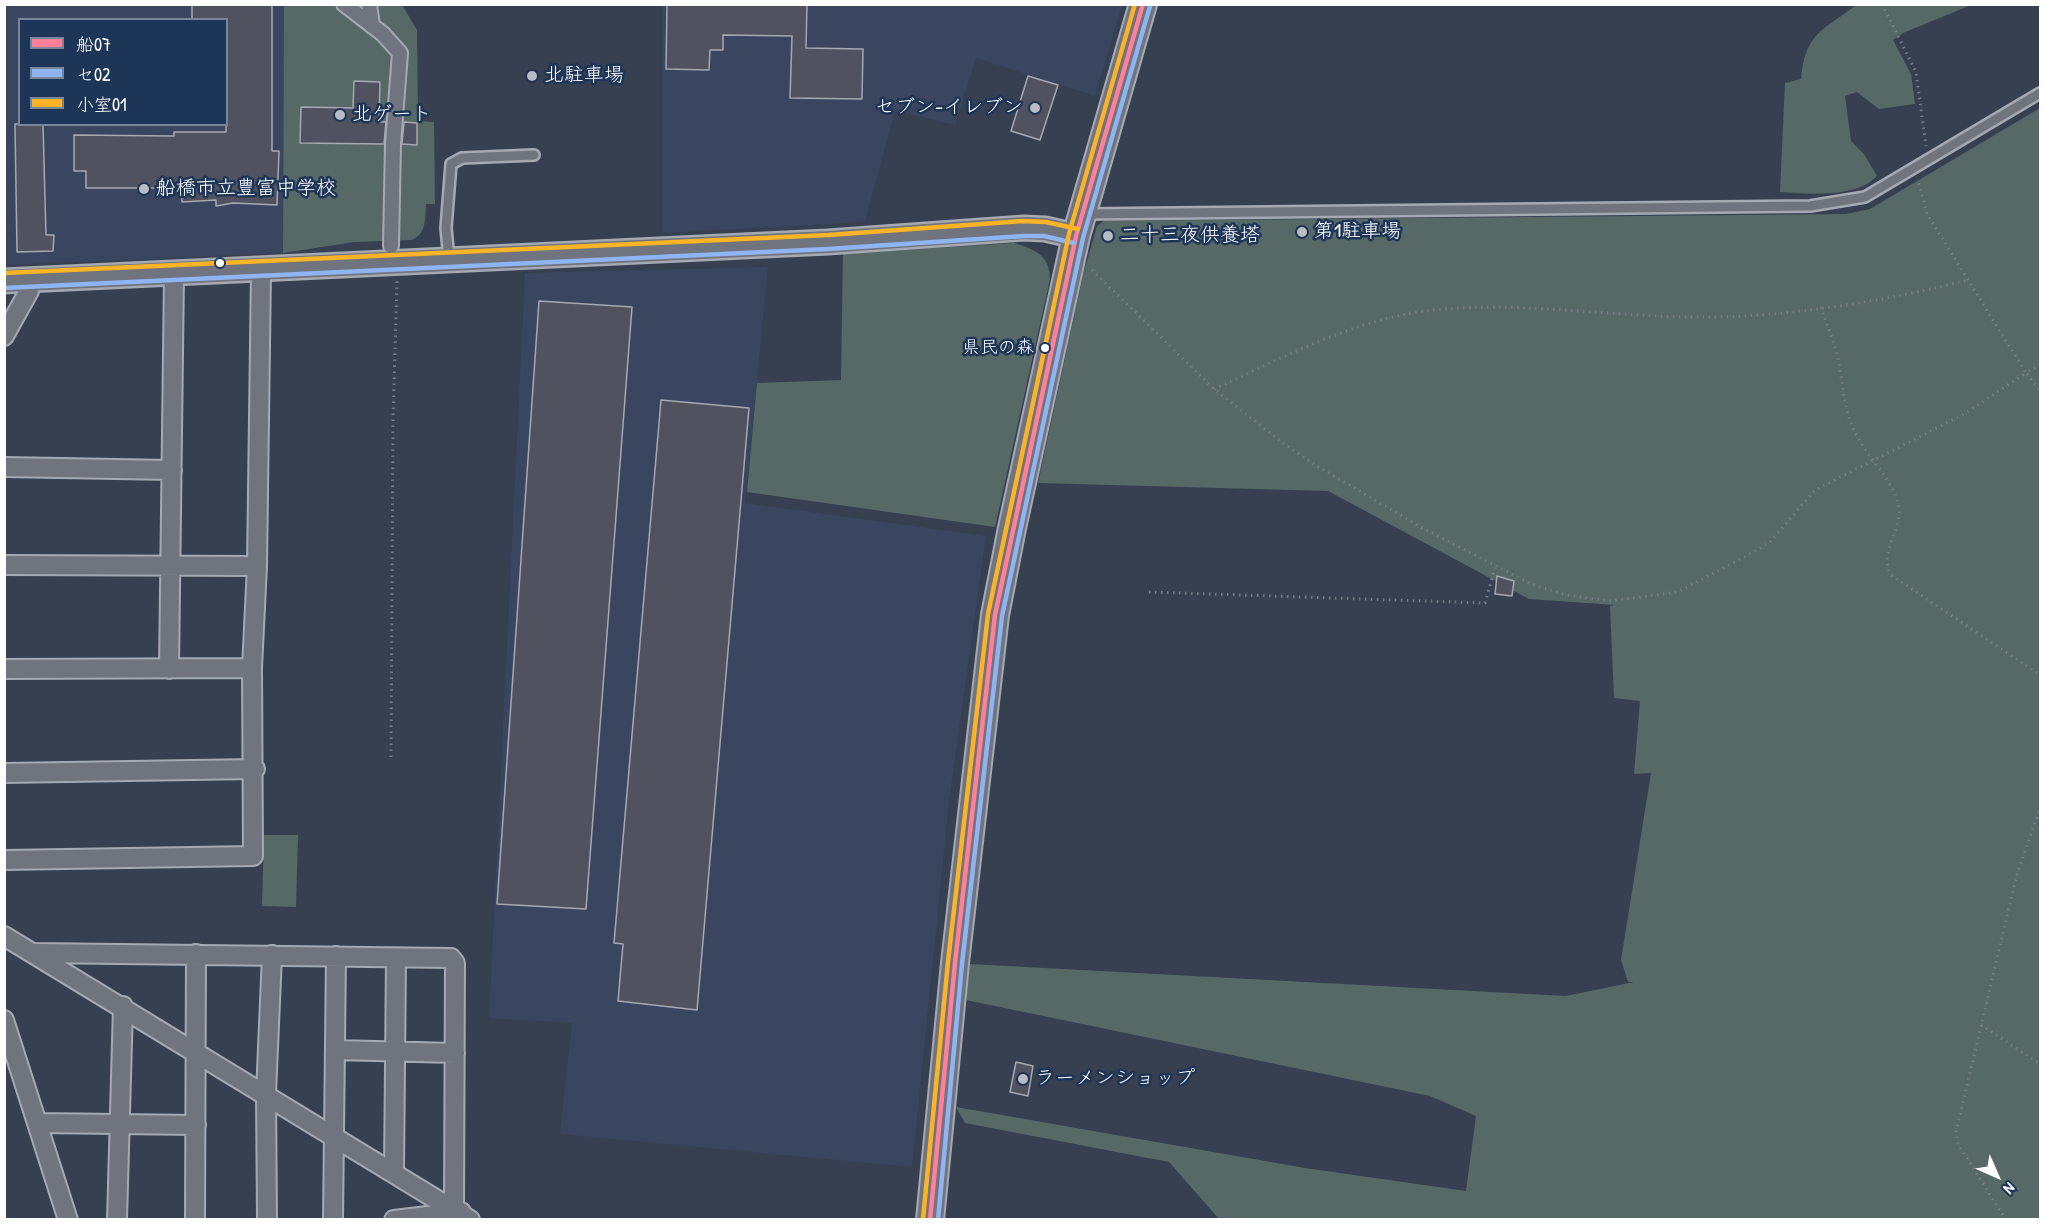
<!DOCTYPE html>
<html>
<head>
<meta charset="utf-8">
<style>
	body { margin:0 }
	#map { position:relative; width:2045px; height:1224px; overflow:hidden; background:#364051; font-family:"Patrick Hand","Klee One",sans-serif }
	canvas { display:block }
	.frame { position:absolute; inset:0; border:6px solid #fff; pointer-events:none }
	.legend { position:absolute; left:18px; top:18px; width:210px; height:108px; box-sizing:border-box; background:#1d3557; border:2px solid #77869a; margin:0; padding:8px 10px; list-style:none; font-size:18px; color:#fff }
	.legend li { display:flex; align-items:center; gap:12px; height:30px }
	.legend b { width:30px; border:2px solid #77869a }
	.north { position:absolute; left:1967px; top:1146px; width:60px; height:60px; -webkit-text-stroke:4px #1d3557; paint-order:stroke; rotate:135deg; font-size:16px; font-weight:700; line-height:24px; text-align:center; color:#fff }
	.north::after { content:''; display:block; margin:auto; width:21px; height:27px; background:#fff; clip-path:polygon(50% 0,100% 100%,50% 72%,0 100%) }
</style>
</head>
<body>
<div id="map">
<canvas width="2045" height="1224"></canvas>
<div class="frame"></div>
<ul class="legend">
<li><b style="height:8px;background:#ff8098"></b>船07</li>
<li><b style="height:8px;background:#8eb4f1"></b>セ02</li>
<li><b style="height:8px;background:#fcb426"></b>小室01</li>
</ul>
<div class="north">N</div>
</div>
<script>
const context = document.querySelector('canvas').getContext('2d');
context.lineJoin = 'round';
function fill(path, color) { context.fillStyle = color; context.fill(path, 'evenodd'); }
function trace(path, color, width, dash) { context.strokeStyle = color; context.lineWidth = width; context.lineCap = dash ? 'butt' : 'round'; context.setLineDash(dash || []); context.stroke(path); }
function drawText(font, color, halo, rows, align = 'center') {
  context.font = font + ' "Patrick Hand","Klee One",sans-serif'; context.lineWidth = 5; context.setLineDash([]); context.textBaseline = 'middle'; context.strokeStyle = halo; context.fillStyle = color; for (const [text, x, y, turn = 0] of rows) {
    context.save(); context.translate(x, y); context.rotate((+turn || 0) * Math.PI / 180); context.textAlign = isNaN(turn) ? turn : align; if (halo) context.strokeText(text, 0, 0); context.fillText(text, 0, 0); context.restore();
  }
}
const built = new Path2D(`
	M4,5H284L283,253L5,265ZM20,20H226V124H20Z
	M662,5H1122L1095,96L976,58L955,125L895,110L865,222L662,233Z
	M768,267L745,503L986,536L949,801L912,1167L560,1134L572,1023L489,1018L525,273Z`);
const green = new Path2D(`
	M1858,4L1971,5L1903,33L1893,40L1911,74L1915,104L1879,109L1857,92L1845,96L1851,141L1864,154L1877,176C1857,198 1809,194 1780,192L1785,83L1801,79C1805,33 1823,30 1858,4Z
	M284,5H402L417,30L418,121L434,122L435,204H426C425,219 427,233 412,240L354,242L283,253Z
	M2040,108V1219H1219L1169,1162L965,1123L956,1107L1305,1168L1466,1191L1476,1116L1430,1096L966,1000L970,964L1566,996L1634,982H1628L1621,960L1651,773L1634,774L1640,701L1614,698L1610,606L1614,605L1529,599L1328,491L1038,483L1083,275L1097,226L1104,221L1846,214L1870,209Z
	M1014,243C1034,249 1050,255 1050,279L995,527L747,492L757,383L841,380L843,254Z
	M264,835H298L296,907L262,906Z`);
const building = new Path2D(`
	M192,4H272V151H279L277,205L233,203L216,206V200L182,202L181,188H86V171H74V135L174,136V132H226V20H192Z
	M667,4H807L806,48L863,49L862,99L790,98L792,36L723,35V50H710L709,70L666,69Z
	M1028,76L1058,85L1040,140L1011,131Z
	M354,81L380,82L379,122H386L384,144L300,143L301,107L353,108Z
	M404,122L417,123V145L402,144Z
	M15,124H43L46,235H54L53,251L17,252Z
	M539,301L632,307L586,909L497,904Z
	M661,400L749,408L697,1010L618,1001L623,944L614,943Z
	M1497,576L1514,581L1512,596L1495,594Z
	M1016,1062L1033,1066L1028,1096L1010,1092Z`);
const path = new Path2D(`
	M1882,4L1916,72L1926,146
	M1092,270L1214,389L1283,443L1317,466L1419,526L1531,584L1566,595L1610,601L1678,592L1746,556L1769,543L1815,490L1964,414L2026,373L1927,214L1918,180
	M1821,307C1827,326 1836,345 1839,364C1844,390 1844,414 1858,438C1870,460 1896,483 1899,509C1901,531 1879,553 1891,575L2040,675
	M2040,364L2026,373L2040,390
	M1214,389C1278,360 1347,323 1418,312C1511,299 1605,317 1699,317C1784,318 1886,301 1968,280
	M1149,592L1485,603L1495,568
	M391,757L393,420L397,281
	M1981,1025L2040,1064
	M2006,1220L1958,1144L1956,1132L2017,874L2040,809`);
const service = new Path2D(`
	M1085,214L1810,206L1865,197L2040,93
	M449,259L446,228L451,164L462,158L534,155`);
const pedestrian = new Path2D(`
	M344,4L383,34L400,53L393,144L391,246
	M369,4L372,26`);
const minor = new Path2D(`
	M4,336L29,291V280
	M4,467L172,470
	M4,565L257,566
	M252,668L257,566L261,271
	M4,669L252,668L253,856L4,860
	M169,669L174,274
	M4,773L255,769
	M4,936L470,1220
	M35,953L451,958L455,963L454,1208
	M4,1020L68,1220
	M335,1050L455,1053
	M38,1123L196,1125
	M394,1171L396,958
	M117,1220L123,1006
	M195,1220L196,954
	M267,1220L266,1094L272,955
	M333,1220L336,956
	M394,1220L461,1212`);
const tertiary = new Path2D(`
	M4,281L828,242L1024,228L1045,229L1076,236`);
const secondary = new Path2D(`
	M930,1220L955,963L995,615L1012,528L1076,236L1143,4`);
const bus1 = new Path2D(`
	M930,1220L955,963L995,615L1076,236L1143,4`);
const bus2 = new Path2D(`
	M4,288L828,249L1024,236H1044L1074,243
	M938,1220L962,964L1002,616L1083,238L1150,6`);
const bus3 = new Path2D(`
	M4,273L828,235L1023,221L1046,222L1078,229
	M923,1219L948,962L988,614L1069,234L1135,4`);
const markers = [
	[532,76,6,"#b9bcc2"],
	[1035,108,6,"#b9bcc2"],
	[340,115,6,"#b9bcc2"],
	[144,189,6,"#b9bcc2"],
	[1302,232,6,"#b9bcc2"],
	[1108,236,6,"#b9bcc2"],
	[220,263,5,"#fff"],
	[1045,348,5,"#fff"],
	[1023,1079,6,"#b9bcc2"]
];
const busNames = [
	["県民の森",1034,348]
];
const poiNames = [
	["北駐車場",544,76],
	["セブン-イレブン",1023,108,"right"],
	["北ゲート",352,115],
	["船橋市立豊富中学校",156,189],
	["第1駐車場",1314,232],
	["二十三夜供養塔",1120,236],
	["ラーメンショップ",1035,1079]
];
fill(built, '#3a4560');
fill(green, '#566967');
fill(building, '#50535f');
trace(building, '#a5a9b1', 1.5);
trace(service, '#a5a9b1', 14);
trace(pedestrian, '#a5a9b1', 18);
trace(minor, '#a5a9b1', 22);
trace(tertiary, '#a5a9b1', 27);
trace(secondary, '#a5a9b1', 30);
trace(path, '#777d86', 3, [1.5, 4.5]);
trace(service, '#6f747e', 9);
trace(pedestrian, '#6f747e', 14);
trace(minor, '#6f747e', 18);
trace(tertiary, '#6f747e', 22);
trace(secondary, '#6f747e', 26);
trace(bus1, '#ff8098', 4.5);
trace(bus2, '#8eb4f1', 4.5);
trace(bus3, '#fcb426', 4.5);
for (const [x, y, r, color] of markers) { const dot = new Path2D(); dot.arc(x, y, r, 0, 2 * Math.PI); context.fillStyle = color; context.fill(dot); trace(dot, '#1d3557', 2); }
drawText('18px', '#fff', '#1d3557', busNames, 'right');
drawText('20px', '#fff', '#1d3557', poiNames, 'left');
</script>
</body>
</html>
